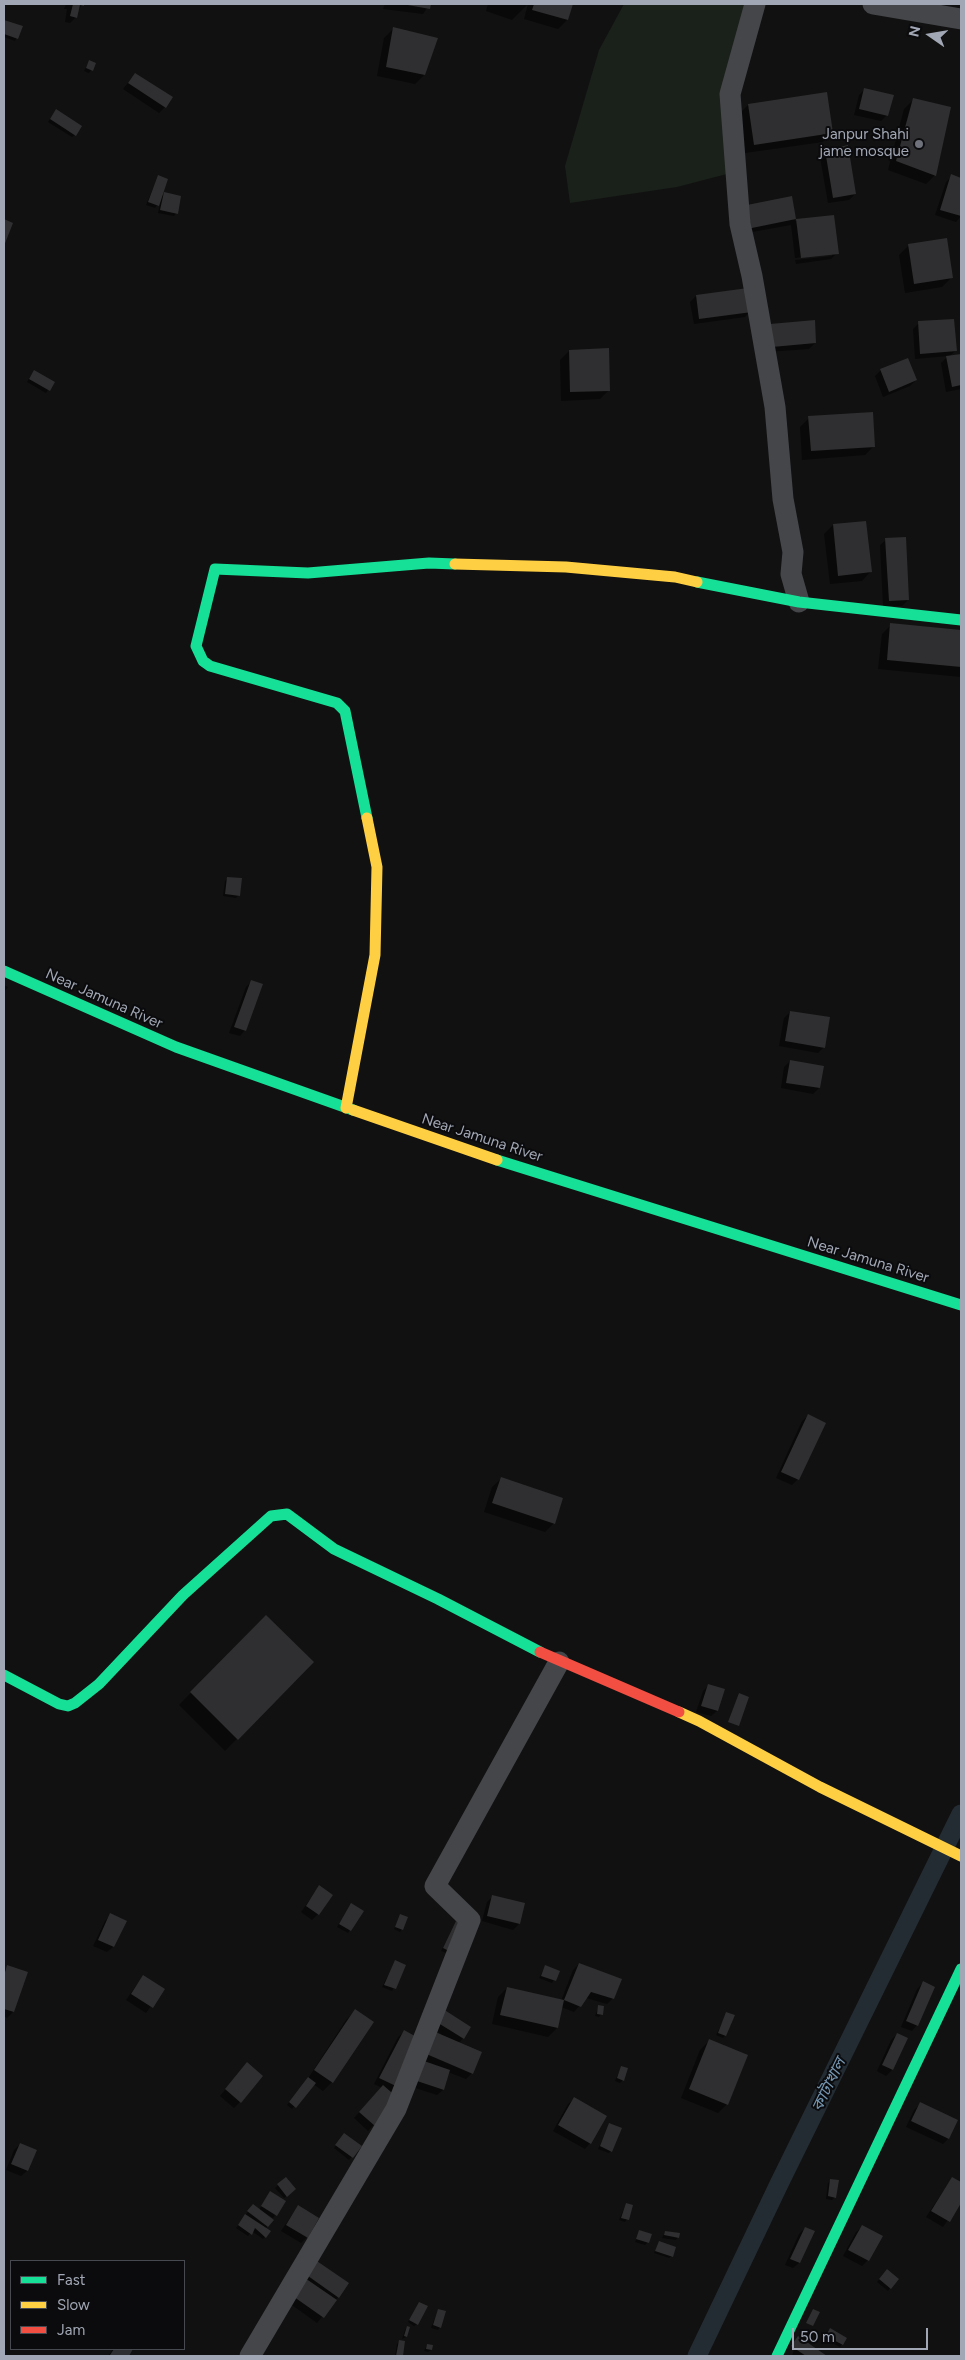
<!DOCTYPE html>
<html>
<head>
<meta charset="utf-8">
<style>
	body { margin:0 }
	#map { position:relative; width:965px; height:2360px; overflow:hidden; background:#111; font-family:Figtree,sans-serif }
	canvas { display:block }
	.frame { position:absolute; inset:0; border:5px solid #a1a7b4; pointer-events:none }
	.legend { position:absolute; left:10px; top:2260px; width:175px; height:90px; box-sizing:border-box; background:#0b0b0d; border:1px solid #474950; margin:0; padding:6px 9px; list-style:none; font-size:15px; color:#a1a7b4 }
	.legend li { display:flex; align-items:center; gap:10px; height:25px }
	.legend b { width:25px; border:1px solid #474950 }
	.north { position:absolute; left:905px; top:10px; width:50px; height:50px; -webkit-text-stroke:4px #0b0b0d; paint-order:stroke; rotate:283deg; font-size:14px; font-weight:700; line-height:20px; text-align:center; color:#a1a7b4 }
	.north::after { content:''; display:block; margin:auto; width:18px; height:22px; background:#a1a7b4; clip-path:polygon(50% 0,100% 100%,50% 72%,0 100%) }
	.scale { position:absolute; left:792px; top:2328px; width:136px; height:22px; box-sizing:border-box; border:2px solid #a1a7b4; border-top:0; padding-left:6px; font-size:15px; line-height:18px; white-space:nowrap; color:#a1a7b4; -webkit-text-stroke:4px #0b0b0d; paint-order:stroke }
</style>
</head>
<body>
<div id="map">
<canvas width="965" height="2360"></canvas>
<div class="frame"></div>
<ul class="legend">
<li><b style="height:6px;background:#16e098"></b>Fast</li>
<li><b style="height:6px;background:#ffcf43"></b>Slow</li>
<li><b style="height:6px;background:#f24e42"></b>Jam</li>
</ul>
<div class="north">N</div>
<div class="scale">50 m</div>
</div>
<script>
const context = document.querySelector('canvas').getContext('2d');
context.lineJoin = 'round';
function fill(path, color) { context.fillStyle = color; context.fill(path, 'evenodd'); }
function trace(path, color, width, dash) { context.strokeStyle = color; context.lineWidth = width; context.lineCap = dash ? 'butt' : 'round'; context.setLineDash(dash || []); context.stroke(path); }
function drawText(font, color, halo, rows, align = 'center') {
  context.font = font + ' Figtree,"Noto Sans Bengali",sans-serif'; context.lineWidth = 4; context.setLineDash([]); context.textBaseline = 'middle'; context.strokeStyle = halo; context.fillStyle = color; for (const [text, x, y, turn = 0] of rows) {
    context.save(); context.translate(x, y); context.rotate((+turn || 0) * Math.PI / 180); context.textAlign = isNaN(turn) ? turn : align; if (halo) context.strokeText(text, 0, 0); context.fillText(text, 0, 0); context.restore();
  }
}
const green = new Path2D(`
	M624,4H756L727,174L677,187L570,203L565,166L599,50Z`);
const shadow = new Path2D(`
	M66,4H83L78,10L76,17L70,23L65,22L67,9H64Z
	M385,4H430L423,14L383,9Z
	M488,4H528L512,20L486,11Z
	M528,4H572L567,20L558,29L524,19Z
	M4,21L21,27L15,41L4,37Z
	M393,29L424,75L415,84L377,76L384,38Z
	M89,62L95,64L89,73L84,71Z
	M135,74L165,107L159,113L123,89Z
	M865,89L887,115L881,121L854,115L859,95Z
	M913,100L935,175L926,184L888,170L904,109Z
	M748,105L832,132L823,142L745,153L739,114Z
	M54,113L75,135L72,137L48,122Z
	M826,151L855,194L849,200L828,203L820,157Z
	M158,176L160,198L165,193L176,213L174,216L158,213L161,199L155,208L146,205Z
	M952,176L961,179V216L956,222L935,215L946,182Z
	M791,197L795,221L832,216L837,253L831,259L796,264L795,260L832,256V253L795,258L791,225L741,234Z
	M908,246L951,278L942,287L905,293L899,255Z
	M696,296L750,311L745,317L694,324L690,302Z
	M919,323L956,350L949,357L961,355V389L946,392L941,363L948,356L915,359L913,329Z
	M765,331L815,343L809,349L767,352Z
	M569,351L609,390L600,399L561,401L560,360Z
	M881,370L916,380L910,386L883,397L875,376Z
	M32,374L53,382L46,393L27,382Z
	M809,418L874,446L865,455L802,460L800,427Z
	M833,525L871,571L862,581L830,584L824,534Z
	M886,540L908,600L902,606H883L880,545Z
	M891,625L961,631V677L878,669L882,634Z
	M228,878L239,895L236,898L223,896L225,881Z
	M252,981L245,1030L240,1036L229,1033L246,987Z
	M4,985L8,987L4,992Z
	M790,1012L824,1047L818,1053L779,1046L784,1018Z
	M790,1061L819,1088L813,1094L781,1088L784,1067Z
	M808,1416L824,1423L798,1479L792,1485L776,1478L802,1421Z
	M502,1478L554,1523L545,1532L484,1512L492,1487Z
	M266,1616L312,1662L225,1751L179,1705Z
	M709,1685L717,1711L711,1716L696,1712L703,1691Z
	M319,1887L318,1914L312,1920L301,1912Z
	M493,1896L519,1924L513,1930L482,1921L487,1902Z
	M349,1907L362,1911L348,1933L337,1927Z
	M111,1915L113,1947L107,1952L93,1946L105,1921Z
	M401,1916L402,1929L400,1932L394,1929Z
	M456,1923L447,1953L441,1951Z
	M395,1962L405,1966L392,1991L382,1987Z
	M579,1964L613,1998L607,2004L586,1998L574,2012L561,2007L557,2028L548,2037L492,2024L498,1997L507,1988L561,2001L573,1970Z
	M7,1967L13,2012L7,2018L4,2016V1971Z
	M545,1967L558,1972L552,1983L539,1978Z
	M143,1976L163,1989L146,2013L126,2000Z
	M923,1983L917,2025L912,2031L901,2027L917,1989Z
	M599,2006L601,2014L599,2017L595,2016Z
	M355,2011L332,2082L323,2091L313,2084L292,2109L287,2105L307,2080L346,2020Z
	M727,2014L725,2036L723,2038L716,2035Z
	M437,2017L463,2038L459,2043L472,2073L466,2079L448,2072L443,2090L437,2095L412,2087L419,2059L441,2034L430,2028Z
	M404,2032L397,2086L390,2093L397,2099L368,2131L354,2118L382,2088L374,2084L398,2037Z
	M897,2034L907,2039L892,2070L886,2076L877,2071L891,2040Z
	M709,2041L727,2104L718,2113L681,2098L700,2050Z
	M621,2068L623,2080L620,2083L615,2081Z
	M241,2070L240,2102L234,2108L220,2096Z
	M574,2099L590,2143L585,2149L553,2131L568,2104Z
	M920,2104L948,2139L943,2144L906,2127L914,2110Z
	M610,2124L611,2151L609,2153L598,2149Z
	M342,2137L360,2147L349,2160L334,2148Z
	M20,2144L35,2150L27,2171L21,2176L6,2170L14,2150Z
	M286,2178L295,2189L284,2198L275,2188Z
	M952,2178L961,2184V2201L943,2227L926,2217Z
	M831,2180L835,2197L832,2200L826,2199L828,2183Z
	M268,2196L284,2201L273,2218L263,2212L262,2213L272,2221L265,2229V2237L263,2239L252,2231L248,2236L236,2228L253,2205L259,2210Z
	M626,2204L627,2219L625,2222L619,2220Z
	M298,2206L307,2237L301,2243L281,2231Z
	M862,2227L868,2260L862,2266L843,2256L856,2232Z
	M805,2228L813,2232L799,2263L793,2268L785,2265L799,2234Z
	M640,2231L648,2242L645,2245L635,2242Z
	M665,2232L678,2237L676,2240L662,2238Z
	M659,2243L672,2256L669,2258L654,2253Z
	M305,2264L338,2297L317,2323L282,2298Z
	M884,2273L890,2288L888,2291L877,2282Z
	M419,2303L417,2324L414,2326L408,2322Z
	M438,2310L440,2327L438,2330L431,2328Z
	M407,2327L406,2337L402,2339L405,2330Z
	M828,2332L846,2338L840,2347L824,2339Z
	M798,2338L825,2356H792Z
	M400,2341L404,2342L401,2356H395L397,2344Z
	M427,2345L431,2350L428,2352L424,2351Z
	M113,2349H132L127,2356H108Z`);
const canal = new Path2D(`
	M697,2356L779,2184L961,1814`);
const building = new Path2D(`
	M73,4H84V6L80,5L77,18L70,16Z
	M402,4H431L430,9Z
	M534,4H573L568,20L532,10Z
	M4,20L23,26L18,39L4,34Z
	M393,27L438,38L425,75L386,67Z
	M89,60L96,63L93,71L86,68Z
	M135,73L173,97L166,108L128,83Z
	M864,88L894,95L888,116L859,109Z
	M827,92L833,133L754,145L748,104Z
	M913,98L951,107L936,176L896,161Z
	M56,109L82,126L76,136L50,119Z
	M848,145L856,194L833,198L825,150Z
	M951,174L961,178V216L940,210Z
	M158,175L168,179L159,206L148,202Z
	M164,192L181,196L178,214L160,210Z
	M792,196L796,219L747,229L742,206Z
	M834,215L839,254L801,258L796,219Z
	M4,219L13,223L4,246Z
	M947,238L953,278L914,284L908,244Z
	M748,288L752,312L699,319L696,295Z
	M954,319L957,351L920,354L918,321Z
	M815,320L816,343L772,347L770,324Z
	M609,348L610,391L570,392L569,350Z
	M961,354V385L952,387L946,356Z
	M908,358L917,380L889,392L880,369Z
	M34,370L55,382L50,391L29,379Z
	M873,412L875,447L811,451L808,416Z
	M866,521L872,572L838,576L833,524Z
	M906,537L909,600L889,601L885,538Z
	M890,623L961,630V667L887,660Z
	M227,877L242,878L240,896L225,894Z
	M251,980L263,984L246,1031L234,1027Z
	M790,1011L830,1017L825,1048L785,1041Z
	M790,1060L824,1066L820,1088L786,1083Z
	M808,1414L826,1423L799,1480L781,1472Z
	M501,1477L563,1498L555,1524L492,1503Z
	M266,1615L314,1662L238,1740L190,1692Z
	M708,1684L725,1689L718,1711L701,1706Z
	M739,1693L749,1697L739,1726L728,1722Z
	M319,1885L333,1895L319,1915L306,1906Z
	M492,1895L525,1903L520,1924L487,1916Z
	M351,1903L364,1911L351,1931L339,1924Z
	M110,1913L127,1921L114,1947L98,1940Z
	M400,1914L408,1917L403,1930L395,1927Z
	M456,1921L464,1925L451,1952L443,1948Z
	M395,1960L406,1965L396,1989L384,1985Z
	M579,1963L622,1979L614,1999L591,1992L581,2007L564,2000Z
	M7,1965L28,1972L14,2012L4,2009V1976Z
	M545,1965L560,1971L556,1981L541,1976Z
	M143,1975L165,1989L153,2008L131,1994Z
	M923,1981L935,1987L918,2026L906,2021Z
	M507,1987L564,2000L558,2028L500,2015Z
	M598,2005L604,2006L603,2015L597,2014Z
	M355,2009L374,2022L333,2083L314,2070Z
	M443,2009L471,2027L464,2039L435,2021Z
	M726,2012L735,2015L726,2036L718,2033Z
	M404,2030L422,2040L398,2087L379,2078Z
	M433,2031L482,2052L473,2074L424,2053Z
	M897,2033L908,2038L893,2070L882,2065Z
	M709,2039L748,2055L728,2105L689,2089Z
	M424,2061L450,2070L444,2090L417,2081Z
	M247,2062L263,2076L241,2103L225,2089Z
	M621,2066L628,2068L624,2081L617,2078Z
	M308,2077L316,2083L296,2108L289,2102Z
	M383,2085L399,2099L375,2126L359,2112Z
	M574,2097L607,2116L591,2144L558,2125Z
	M920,2102L958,2120L949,2139L911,2121Z
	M609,2123L622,2128L612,2152L600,2146Z
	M344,2133L362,2146L353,2158L335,2145Z
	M20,2143L37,2150L28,2171L11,2164Z
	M286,2177L296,2189L287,2197L277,2184Z
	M952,2177L961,2182V2203L950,2222L931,2211Z
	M830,2179L839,2180L836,2198L828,2196Z
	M270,2191L286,2201L277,2216L261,2206Z
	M626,2203L633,2205L629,2220L621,2218Z
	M253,2204L274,2220L268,2227L247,2211Z
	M298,2205L319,2218L308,2238L286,2225Z
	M245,2214L271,2231L266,2238L255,2228L252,2235L238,2225Z
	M862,2225L883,2236L869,2261L848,2250Z
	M805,2227L815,2231L800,2263L790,2259Z
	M639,2230L652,2234L649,2243L636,2239Z
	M665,2231L680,2233L679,2238L664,2235Z
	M659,2241L676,2247L673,2257L655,2251Z
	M311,2257L349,2283L339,2298L301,2271Z
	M887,2269L899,2279L891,2289L879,2279Z
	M299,2274L337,2300L324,2318L287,2292Z
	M419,2302L428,2306L418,2325L409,2320Z
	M438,2309L446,2311L441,2328L433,2325Z
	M813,2309L820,2312L813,2326L806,2323Z
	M407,2326L410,2327L407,2337L404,2336Z
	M830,2328L847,2338L843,2345L826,2336Z
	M798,2336L827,2356H806L791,2346Z
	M399,2340L405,2341L403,2356H396Z
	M427,2344L433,2345L432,2350L426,2349Z
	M114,2349H133L129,2356H112L110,2355Z`);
const street = new Path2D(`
	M755,4L730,94L740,224L752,276L775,407L783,499L793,552L791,574L799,602
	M873,4L961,19
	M250,2356L396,2109L470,1920L435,1886L559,1662`);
const fast = new Path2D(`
	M697,582L799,602L961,620
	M367,818L345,711L337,703L210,666L203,661L196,646L215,569L308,573L429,563L455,564
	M4,971L176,1047L353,1110
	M497,1160L961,1305
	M4,1675L59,1704L68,1706L75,1703L99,1684L183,1595L271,1516L287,1514L334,1549L438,1599L540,1652
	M777,2356L961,1969`);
const slow = new Path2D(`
	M455,564L566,567L675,577L697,582
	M346,1108L375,955L377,867L367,818
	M353,1110L497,1160
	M679,1712L699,1721L820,1787L961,1856`);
const jam = new Path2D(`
	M540,1652L679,1712`);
const markers = [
	[919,144,5,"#6f727b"]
];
const poiNames = [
	["Janpur Shahi",909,135],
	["jame mosque",909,152]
];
const streetNames = [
	["Near Jamuna River",104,999,24],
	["Near Jamuna River",482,1138,18],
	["Near Jamuna River",868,1260,17]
];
const waterNames = [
	["কাটাখাল",829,2085,-64]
];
fill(green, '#1a201a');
fill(shadow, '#0007');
trace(canal, '#242c33', 19);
fill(building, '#2f2f31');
trace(street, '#45464a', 21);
trace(fast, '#16e098', 11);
trace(slow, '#ffcf43', 11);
trace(jam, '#f24e42', 11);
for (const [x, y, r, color] of markers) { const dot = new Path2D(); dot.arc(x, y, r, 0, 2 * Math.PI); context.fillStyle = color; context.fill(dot); trace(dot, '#0b0b0d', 2); }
drawText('15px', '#a1a7b4', '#0b0b0d', poiNames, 'right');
drawText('15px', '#a1a7b4', '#0b0b0d', streetNames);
drawText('italic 16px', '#7596b1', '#0b0b0d', waterNames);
</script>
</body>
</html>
